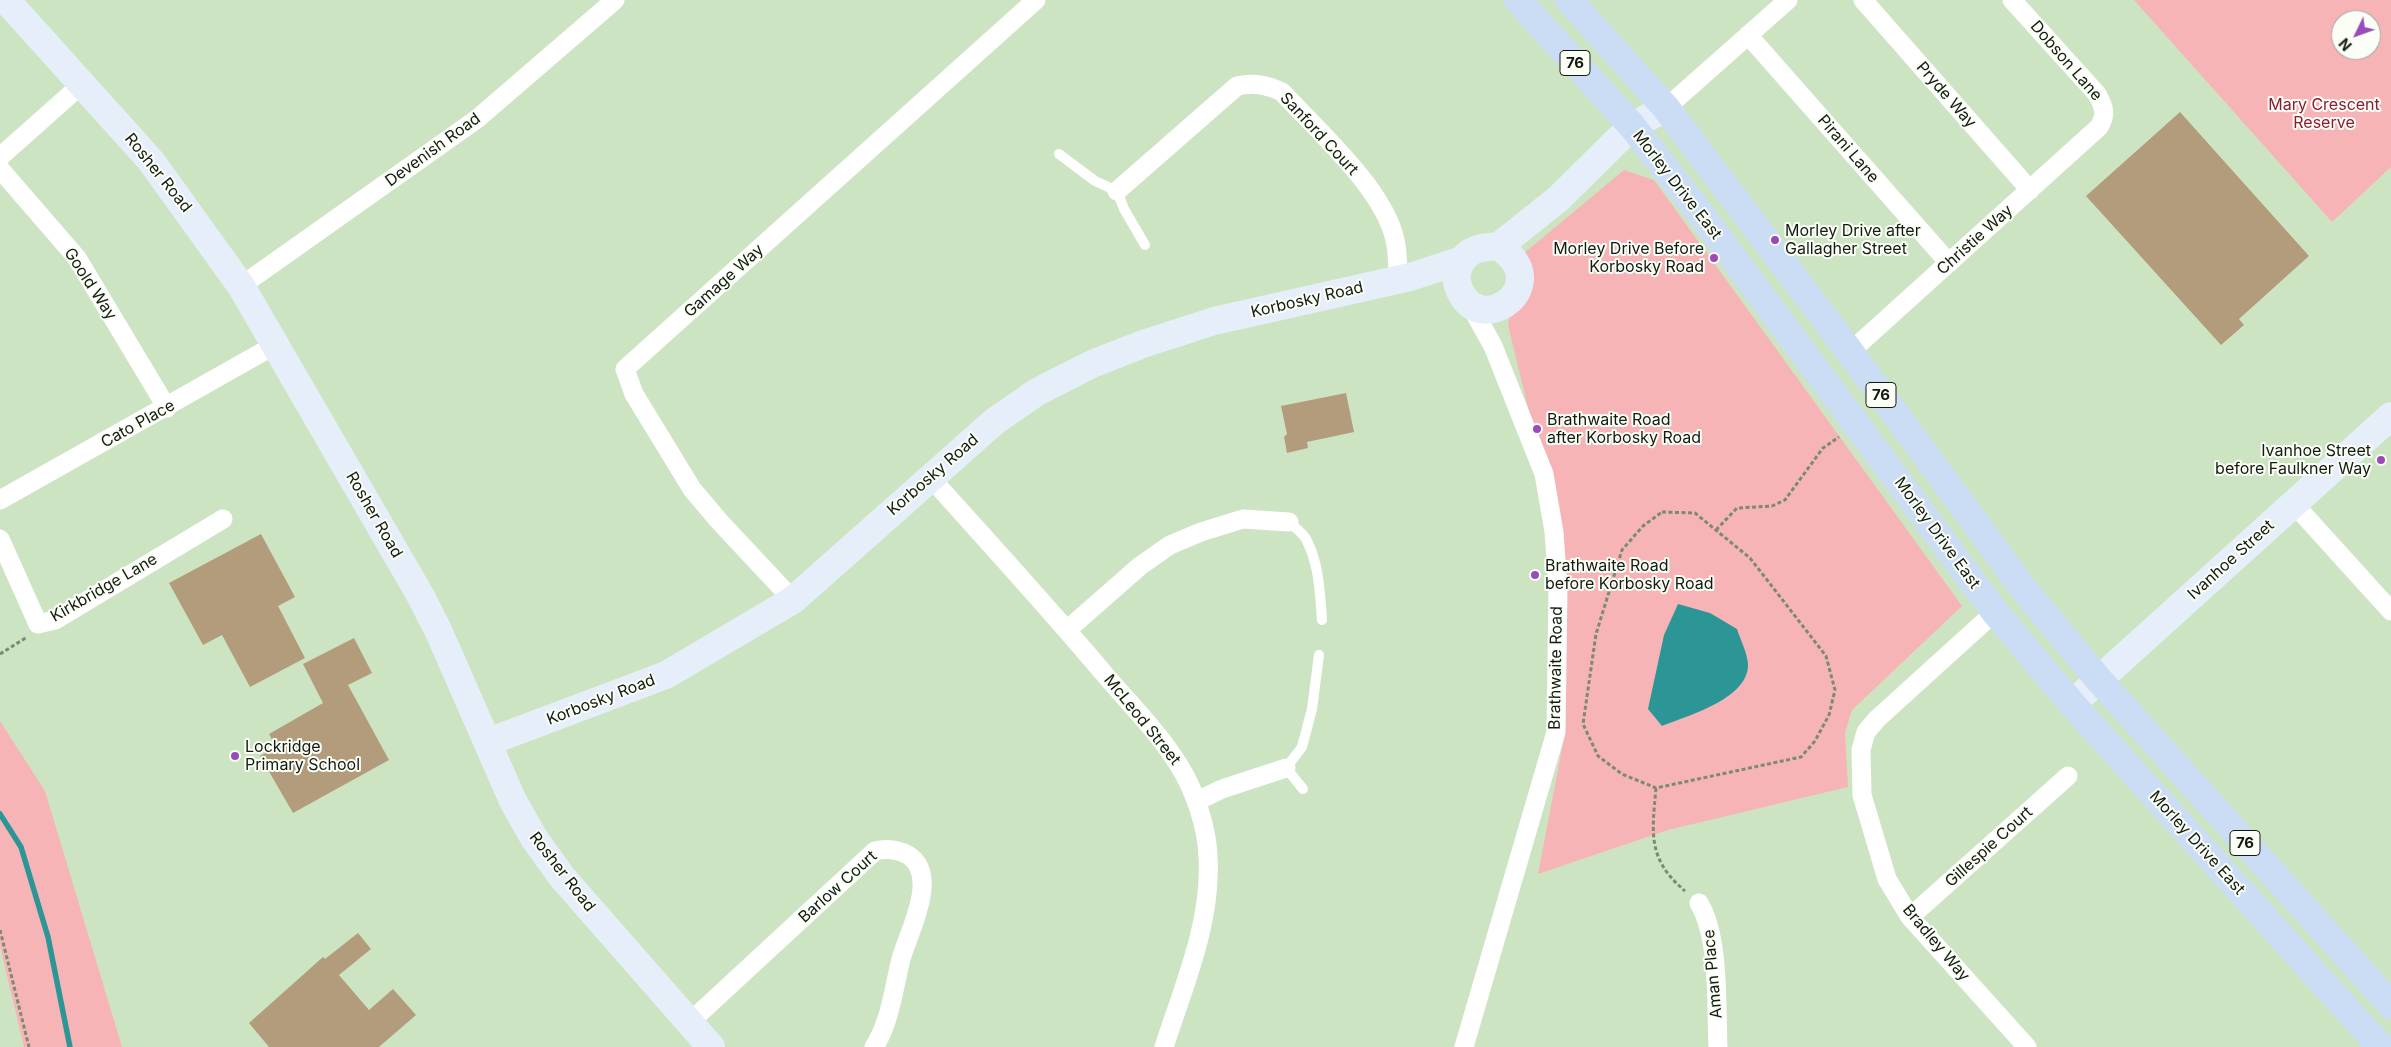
<!DOCTYPE html>
<html>
<head>
<meta charset="utf-8">
<style>
	body { margin:0 }
	#map { position:relative; width:2391px; height:1047px; overflow:hidden; background:#cde4c2; font-family:Inter,sans-serif }
	canvas { display:block }
	.north { position:absolute; left:2331px; top:10px; width:50px; height:50px; box-sizing:border-box; background:#fafef7; border:1px solid #9ea39a; border-radius:50%; rotate:228deg; font-size:14px; font-weight:700; line-height:20px; text-align:center; color:#131b0f }
	.north::after { content:''; display:block; margin:auto; width:18px; height:22px; background:#9b4ab9; clip-path:polygon(50% 0,100% 100%,50% 72%,0 100%) }
</style>
</head>
<body>
<div id="map">
<canvas width="2391" height="1047"></canvas>
<div class="north">N</div>
</div>
<script>
const context = document.querySelector('canvas').getContext('2d');
context.lineJoin = 'round';
function fill(path, color) { context.fillStyle = color; context.fill(path, 'evenodd'); }
function trace(path, color, width, dash) { context.strokeStyle = color; context.lineWidth = width; context.lineCap = dash ? 'butt' : 'round'; context.setLineDash(dash || []); context.stroke(path); }
function drawText(font, color, halo, rows, align = 'center') {
  context.font = font + ' Inter,sans-serif'; context.lineWidth = 4; context.setLineDash([]); context.textBaseline = 'middle'; context.strokeStyle = halo; context.fillStyle = color; for (const [text, x, y, turn = 0] of rows) {
    context.save(); context.translate(x, y); context.rotate((+turn || 0) * Math.PI / 180); context.textAlign = isNaN(turn) ? turn : align; if (halo) context.strokeText(text, 0, 0); context.fillText(text, 0, 0); context.restore();
  }
}
const green = new Path2D(`
	M2134,0H2391V167L2332,222ZM2341,20H2371V50H2341Z
	M1624,170L1654,180L1962,606L1852,710L1845,733L1848,787L1668,830L1538,874L1565,733L1562,548L1508,325L1523,254Z
	M0,721L45,791L122,1047H24L0,946Z`);
const water = new Path2D(`
	M1678,604L1710,613L1737,629C1740,639 1748,654 1748,665C1748,699 1687,716 1662,726L1648,709L1664,635Z`);
const stream = new Path2D(`
	M0,814L21,847L48,937L70,1047`);
const building = new Path2D(`
	M2180,112L2309,256L2239,319L2244,325L2221,345L2086,196Z
	M1346,393L1354,432L1307,442L1308,448L1287,453L1284,437L1287,434L1281,406Z
	M261,534L295,597L278,606L305,658L250,687L222,635L203,645L169,583Z
	M354,638L372,673L348,685L389,760L293,813L260,756L276,747L269,734L323,703L303,664Z
	M358,933L371,949L339,975L369,1010L393,989L416,1015L379,1047H269L249,1023L323,957L325,959Z`);
const path = new Path2D(`
	M1662,512L1695,513L1750,558L1826,656L1835,690L1829,715L1815,741L1801,757L1656,788L1622,774L1598,756L1583,724L1596,634L1622,550L1643,526Z
	M1716,530L1737,508L1772,506L1785,500L1823,448L1839,437
	M0,654L27,637
	M1656,788C1652,833 1647,859 1685,891
	M0,930L29,1047`);
const lane = new Path2D(`
	M1059,154L1095,181L1117,191L1124,209L1145,245
	M1289,522C1294,527 1302,532 1306,539C1319,563 1320,593 1322,620
	M1303,789L1286,768L1302,747L1312,709L1319,655`);
const street = new Path2D(`
	M1863,0L2030,190
	M1748,35L1949,263
	M1666,108L1788,0
	M0,157L82,84
	M0,169L77,258L167,408
	M1117,191L1237,86C1254,82 1267,85 1282,92C1318,131 1384,189 1395,240C1398,252 1397,266 1399,279
	M241,286L477,119L615,0
	M1850,352L2099,127C2107,114 2104,107 2097,94L2012,0
	M930,477C989,543 1049,608 1106,676C1131,705 1160,734 1180,767C1195,791 1207,828 1208,856C1212,922 1184,985 1164,1047
	M0,500L275,345
	M2294,504L2391,611
	M0,539L38,624L55,620L223,519
	M793,600L719,521L692,489L634,394L625,369L1036,0
	M1995,612L1877,719L1866,732L1861,750L1862,795L1887,879L1910,917L2027,1047
	M1067,630L1140,566L1170,545L1201,532L1243,519L1289,522
	M1197,801L1222,789L1286,768
	M1699,903C1720,938 1716,1005 1718,1047
	M1910,917L2068,776
	M690,1022L875,851C887,848 897,849 908,855C940,875 909,931 901,959C894,987 890,1023 874,1047
	M1464,1047L1556,732L1558,587L1554,532L1544,474L1493,346L1469,303`);
const secondary = new Path2D(`
	M6,0L151,161L241,286L419,593L438,630L513,801L534,838L562,877L711,1047
	M1499,246L1558,199L1632,126L1666,108
	M1499,246C1503,250 1509,254 1513,259C1540,295 1481,332 1461,293C1456,284 1455,274 1460,264C1468,248 1483,247 1499,246Z
	M2072,704L2391,416
	M488,742L666,675L793,600L995,421L1037,392L1092,364L1143,344L1214,321L1410,277L1462,260`);
const primary = new Path2D(`
	M1518,0L1632,126L1700,213L1995,612L2072,704L2381,1047
	M1569,0L1666,108L1850,352L2026,592L2099,680L2391,1005`);
const markers = [
	[1775,240,5,"#9b4ab9"],
	[1714,258,5,"#9b4ab9"],
	[1537,429,5,"#9b4ab9"],
	[2381,460,5,"#9b4ab9"],
	[1535,575,5,"#9b4ab9"],
	[235,756,5,"#9b4ab9"]
];
const shields = [
	[1575,63,30],
	[1881,395,30],
	[2245,843,30]
];
const shieldNames = [
	["76",1575,63],
	["76",1881,395],
	["76",2245,843]
];
const streetNames = [
	["Dobson Lane",2066,61,49],
	["Pryde Way",1946,95,49],
	["Sanford Court",1319,134,47],
	["Pirani Lane",1848,149,49],
	["Devenish Road",433,150,-36],
	["Rosher Road",158,173,51],
	["Morley Drive East",1677,185,52],
	["Christie Way",1975,240,-42],
	["Gamage Way",724,281,-42],
	["Goold Way",90,284,57],
	["Korbosky Road",1307,300,-13],
	["Cato Place",138,424,-29],
	["Korbosky Road",933,475,-41],
	["Rosher Road",374,515,60],
	["Morley Drive East",1937,533,54],
	["Ivanhoe Street",2231,560,-42],
	["Kirkbridge Lane",104,588,-30],
	["Brathwaite Road",1556,668,-89],
	["Korbosky Road",601,700,-21],
	["McLeod Street",1142,720,51],
	["Morley Drive East",2197,843,48],
	["Gillespie Court",1989,847,-42],
	["Rosher Road",562,872,52],
	["Barlow Court",838,887,-42],
	["Bradley Way",1936,943,50],
	["Aman Place",1713,974,-95]
];
const parkNames = [
	["Mary Crescent",2324,105],
	["Reserve",2324,123]
];
const poiNames = [
	["Morley Drive after",1785,231],
	["Gallagher Street",1785,249],
	["Morley Drive Before",1704,249,"right"],
	["Korbosky Road",1704,267,"right"],
	["Brathwaite Road",1547,420],
	["after Korbosky Road",1547,438],
	["Ivanhoe Street",2371,451,"right"],
	["before Faulkner Way",2371,469,"right"],
	["Brathwaite Road",1545,566],
	["before Korbosky Road",1545,584],
	["Lockridge",245,747],
	["Primary School",245,765]
];
fill(green, '#f7b4b7');
fill(water, '#2c9697');
trace(stream, '#2c9697', 5.5);
fill(building, '#b39c7c');
trace(path, '#7b8b73', 3, [4, 2.5]);
trace(lane, '#fff', 10);
trace(street, '#fff', 19);
trace(secondary, '#e5eef9', 28);
trace(primary, '#cbddf4', 28);
for (const [x, y, r, color] of markers) { const dot = new Path2D(); dot.arc(x, y, r, 0, 2 * Math.PI); context.fillStyle = color; context.fill(dot); trace(dot, '#fafef7', 2); }
for (const [x, y, w] of shields) { const box = new Path2D(); box.roundRect(x - w / 2, y - 12.5, w, 25, 4); context.fillStyle = '#fafef7'; context.fill(box); trace(box, '#131b0f', 1); }
drawText('bold 15px', '#131b0f', null, shieldNames);
drawText('16px', '#131b0f', '#fafef7', streetNames);
drawText('16px', '#8d1b32', '#fafef7', parkNames);
drawText('16px', '#131b0f', '#fafef7', poiNames, 'left');
</script>
</body>
</html>
